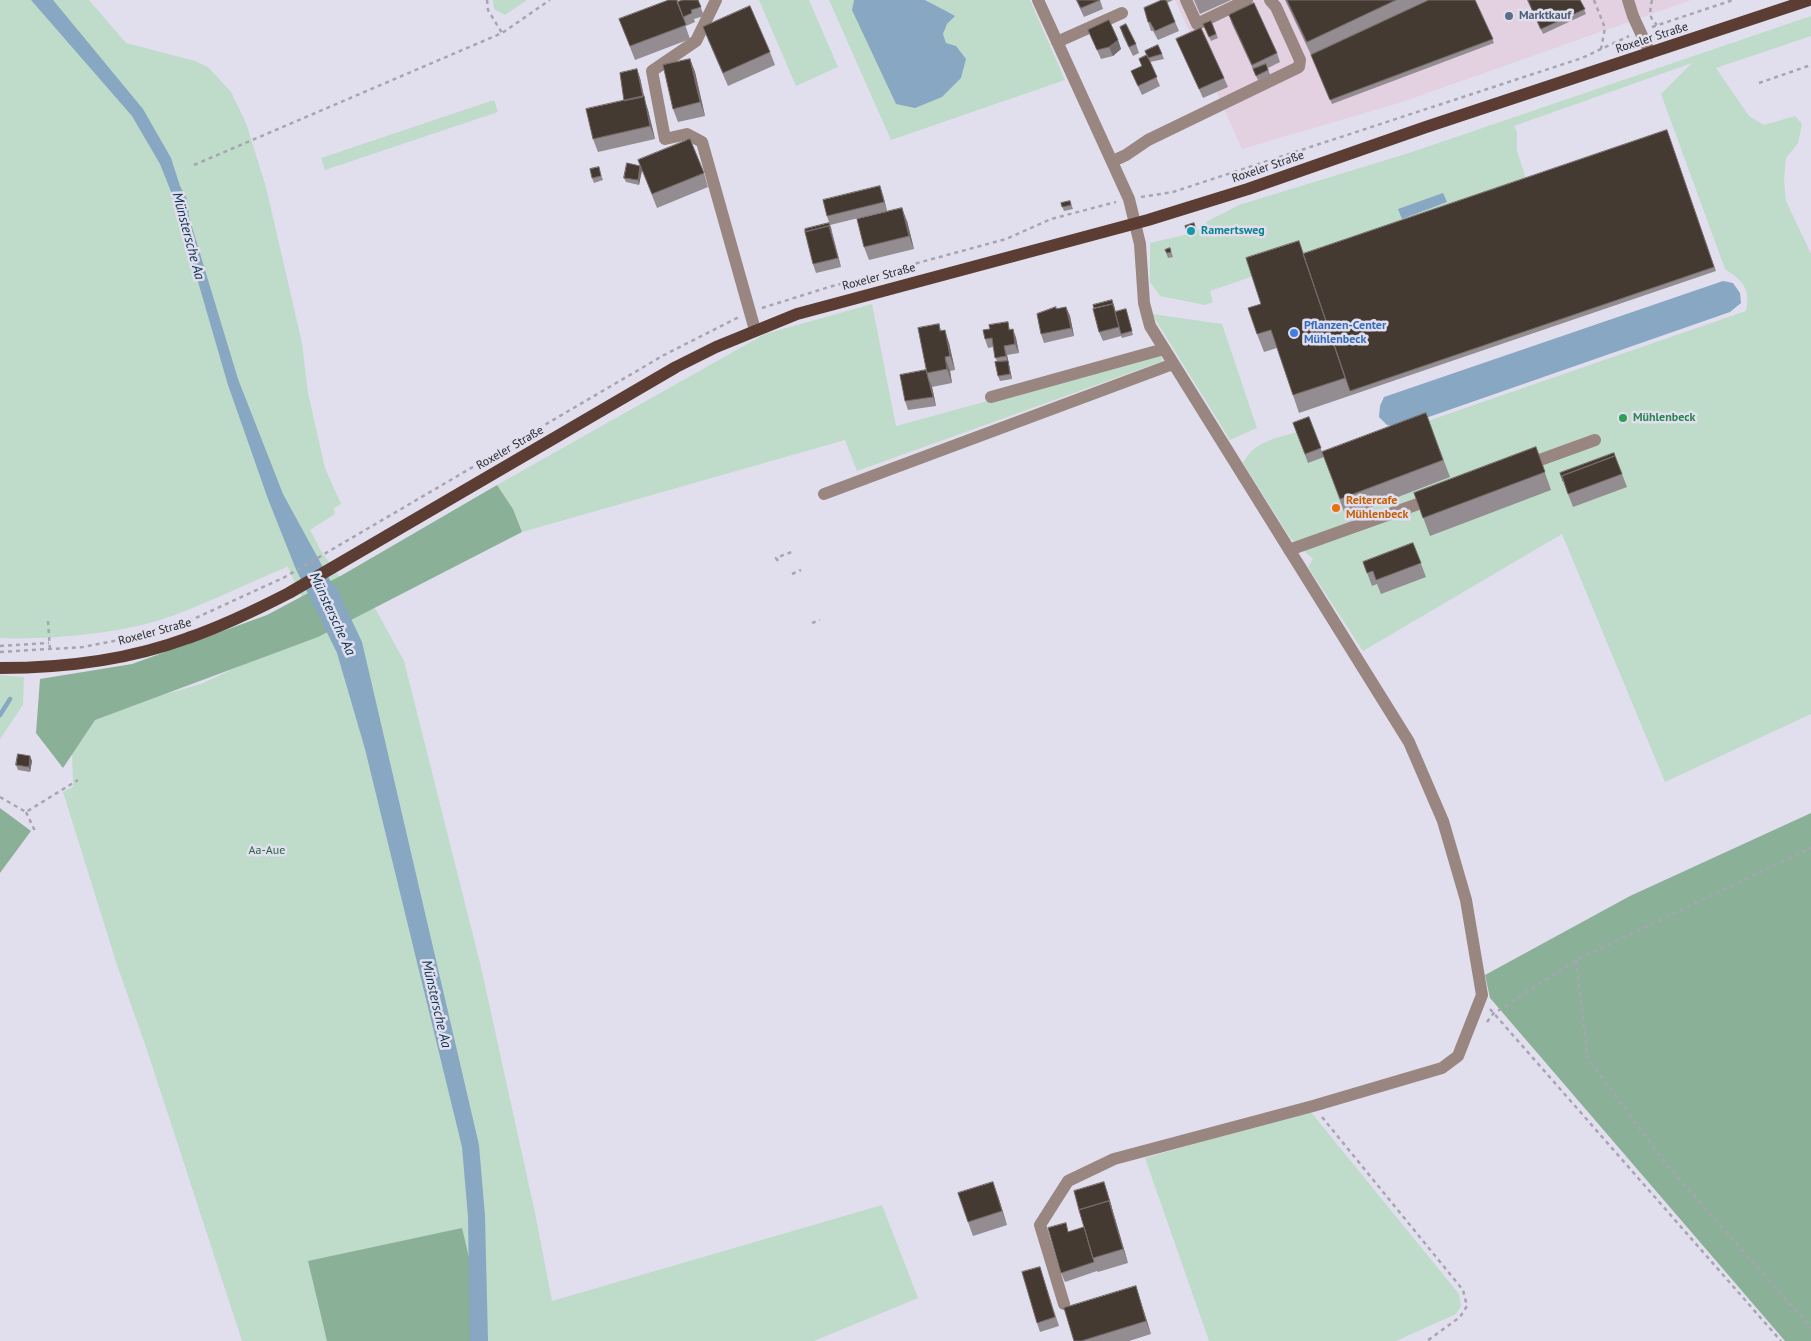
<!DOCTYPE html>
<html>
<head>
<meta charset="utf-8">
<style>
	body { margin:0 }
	canvas { display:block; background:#e1dfed }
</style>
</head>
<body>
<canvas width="1811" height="1341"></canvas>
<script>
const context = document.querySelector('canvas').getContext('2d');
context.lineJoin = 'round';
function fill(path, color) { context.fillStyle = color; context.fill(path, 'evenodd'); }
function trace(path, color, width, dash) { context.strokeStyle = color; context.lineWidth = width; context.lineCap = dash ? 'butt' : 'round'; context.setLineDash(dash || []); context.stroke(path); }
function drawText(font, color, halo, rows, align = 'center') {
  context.font = font + ' "PT Sans",sans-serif'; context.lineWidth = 5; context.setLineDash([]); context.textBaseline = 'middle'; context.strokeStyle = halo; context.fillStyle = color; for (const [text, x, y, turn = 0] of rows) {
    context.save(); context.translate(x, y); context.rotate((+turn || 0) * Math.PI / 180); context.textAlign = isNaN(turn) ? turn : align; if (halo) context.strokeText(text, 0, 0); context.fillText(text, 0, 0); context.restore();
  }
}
const commercial = new Path2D(`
	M1175,0H1691L1402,102L1242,149Z`);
const green = new Path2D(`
	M0,0H89L126,43L195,61L208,67L231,92L246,123L266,187L302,343L308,393L325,468L341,504L334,508L335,514L310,530L321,551L353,596L365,590L404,661L481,967L535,1213L552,1301L882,1205L918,1298L814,1341H242L147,1050L117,965L63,792L73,787L72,751L99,713L201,684L317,630L286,563L287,567C245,584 203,606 160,620C116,634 46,640 0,638Z
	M493,0H527L505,15L494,9Z
	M759,0H809L838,67L796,86Z
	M829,0H854L852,10L946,43L943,34L947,24L954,16C946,8 934,9 926,0H1030L1065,80L891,140Z
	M1811,16V36L1716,68L1749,116L1764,125L1795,116L1802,124L1798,143L1786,158L1784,180L1786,201L1811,254V714L1665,782L1562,534L1363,651L1308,567L1313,559L1291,539L1243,463C1255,441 1274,439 1297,432L1309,462L1746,311C1751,289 1743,281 1725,269L1661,94L1692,63L1514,126L1517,132V151L1527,182L1210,291L1213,302L1205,305L1160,296L1150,282V243L1197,232V230L1207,226L1206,222L1239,205L1412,152Z
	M494,100L498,112L325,170L321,158Z
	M872,304L896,426L1160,354L1163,361L857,471L845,440L522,532L513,509L497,485L765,334Z
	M1152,314L1222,324L1257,428L1230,440Z
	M0,675L24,677L23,705L0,739Z
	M1310,1111L1459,1294L1461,1306L1456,1314L1396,1341H1209L1145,1158Z`);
const forest = new Path2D(`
	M497,485L513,509L522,532L318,637L95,720L63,768L36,733L40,679L132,664L267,615L344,574Z
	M0,808L31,831L0,873Z
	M1811,813V1341H1785L1490,998L1485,975L1630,896Z
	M462,1228L481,1308L480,1341H327L308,1261Z`);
const water = new Path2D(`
	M31,0H53L143,109L171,158L180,186L187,199L189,217L238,379L283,494L331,582L336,587L362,642L479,1145L485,1216L488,1341H470L468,1217L462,1147L365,749L337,653L295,567L268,499L228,385L174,199L160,164L132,116Z
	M854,0C870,0 911,0 925,0C927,1 952,14 955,16L947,24L943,34L946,43L956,46L966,59L961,78L942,97L915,108L896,104L852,10Z
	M1443,193L1447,202L1402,219L1398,209Z
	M1723,281L1733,283L1740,293L1741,303L1730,312L1400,427L1387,425L1379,417L1380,406L1384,397Z`);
const stream = new Path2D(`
	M0,715L10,699`);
const path = new Path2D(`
	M487,0L488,10L502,33
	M1594,0L1605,28L1601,49
	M1652,0C1650,11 1648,17 1657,25
	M1652,27L1733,0
	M1759,83L1811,65
	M194,165L502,33L550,0
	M1141,197L1173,192L1582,58L1629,36
	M762,308L829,287L1006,239L1051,219L1116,202
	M778,561L776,558L794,551
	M792,574L801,570
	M48,621L50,650
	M812,623L820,620
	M0,646L49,643
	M0,652L83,647L135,637L187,622L285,577L664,355L739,317
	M0,797L26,812L78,780
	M26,812L35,831
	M1576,960L1588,1059L1666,1164L1811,1328
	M1490,1009L1781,1341
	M1487,1022L1493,1014L1576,960L1811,848
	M1322,1117L1463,1290L1467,1306L1460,1317L1427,1341`);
const minor = new Path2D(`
	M716,0L696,41L652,71L665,139L687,134L702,142L755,330
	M1038,0L1129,199L1140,244L1144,303L1150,326L1409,742L1443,821L1466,900L1482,995L1458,1056L1442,1068L1313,1106L1114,1159L1068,1181L1040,1225L1064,1304
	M1186,0L1197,24L1247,0
	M1628,0L1633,16L1650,53
	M1057,42L1122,13
	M1113,161L1126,155L1148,140L1299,67L1300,60L1276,7L1270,0
	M991,397L1164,349
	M1526,465L1595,440
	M824,494L1173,364
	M1289,550L1432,499`);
const major = new Path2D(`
	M0,668C63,668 129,660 188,638C223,626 256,610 289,593L676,367L716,347L797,314L1148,220L1248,189L1426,127L1809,0`);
const wall = new Path2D(`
	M698,0L704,16L694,19L695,22L686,26L683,19L690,39L635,60L619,19Z
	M1076,0H1100L1103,9L1084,17Z
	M1162,0H1173L1167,3L1179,31L1158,40L1153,31H1151L1148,22Z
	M1194,0H1231L1200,14Z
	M1285,0H1475L1494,43L1332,104L1313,59Z
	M1528,0H1580L1586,14L1543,34Z
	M1229,15L1277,53L1280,62L1268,68L1270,75L1258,80L1232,24Z
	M1211,21L1218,38L1211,41L1203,24Z
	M703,27L770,52L775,65L728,86L708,40Z
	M1120,27L1136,44L1139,53L1133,56L1123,36Z
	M1088,30L1118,40L1121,49L1113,56L1101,59Z
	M1176,39L1224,78L1228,87L1203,98L1180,48Z
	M1162,54L1164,59L1150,62L1160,86L1142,95L1131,71L1142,66L1139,59Z
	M690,59L695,72L705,116L678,122L673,109Z
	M637,69L640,78L645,101L648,110L655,139L598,152L593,139L624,101Z
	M1667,130L1716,271L1299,413L1277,348L1264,352L1257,334L1261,304L1303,254Z
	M640,166L704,173L708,187L657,208L642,170L639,185L626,182L624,178Z
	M600,172L603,180L594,183L592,178Z
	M883,195L887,211L830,225L827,216Z
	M1070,201L1073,209L1064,211L1061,203Z
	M907,221L914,249L869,260L864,247Z
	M829,223L841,267L816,273L813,264Z
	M1194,223L1197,231L1187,234L1185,226Z
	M1170,248L1173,257L1168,258L1165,250Z
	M1112,300L1116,312L1126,309L1133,335L1122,338L1121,336L1103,341L1099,332Z
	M1066,307L1070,316L1074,336L1044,343L1041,334L1056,309Z
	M1008,322L1010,330L1013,329L1016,338L1019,353L1007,355L1012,379L1000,381L998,376L997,362L993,347L988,348L985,339L990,329Z
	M939,324L941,330L949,343L955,370L950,371L952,383L932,387L936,406L908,410L905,401L926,370Z
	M1426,413L1450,477L1346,517L1324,457L1308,463L1293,423L1309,417L1322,452Z
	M1536,447L1551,490L1430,536L1414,493Z
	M1614,453L1627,487L1573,507L1560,473Z
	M1413,543L1426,577L1381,594L1377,584L1372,586L1363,562Z
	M30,756L32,761L30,772L18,770L16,765Z
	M1107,1191L1128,1263L1098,1272L1097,1271L1065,1282L1061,1273L1069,1232L1084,1227Z
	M998,1196L1007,1225L973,1236L968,1222Z
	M1040,1267L1059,1326L1040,1332L1037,1323Z
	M1140,1299L1151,1334L1129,1341H1074Z`);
const shadedWall = new Path2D(`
	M1118,40L1121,49L1113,56L1109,47Z
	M690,59L695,72L705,116L700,102Z
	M637,69L640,78L645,101L648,110L655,139L650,126Z
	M640,166L642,170L639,185L638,180Z
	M880,186L883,195L887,211L884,202Z
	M902,208L907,221L914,249L909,236Z
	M829,223L831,228L841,267L838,258Z
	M1066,307L1070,316L1074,336L1071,328Z
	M1013,329L1016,338L1019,353L1015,344Z
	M945,330L949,343L955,370L950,356Z
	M1004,346L1007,355L1012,379L1010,374Z
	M945,357L950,371L952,383L947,369Z
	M929,379L932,387L936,406L933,397Z
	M30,756L32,761L30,772L29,767Z
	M993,1182L998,1196L1007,1225L1002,1211Z
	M1104,1182L1107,1191L1128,1263L1123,1249Z
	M1136,1286L1140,1299L1151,1334L1146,1321Z`);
const building = new Path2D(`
	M669,0H677L686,25L630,46L619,19Z
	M683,0H698L701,7L691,10L692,13L683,17L677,2Z
	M1077,0H1100L1081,8Z
	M1162,0H1166L1175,22L1155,31L1150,22H1148L1144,8Z
	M1287,0H1396L1307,42Z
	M1429,0H1475L1493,39L1330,100L1311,55Z
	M1528,0H1580L1585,9L1541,29Z
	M1254,3L1277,53L1252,65L1229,15Z
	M750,6L770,52L723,73L703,27Z
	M1109,20L1118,40L1109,47L1097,50L1088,30Z
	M1211,21L1216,34L1209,37L1203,24Z
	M1126,24L1136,44L1129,47L1120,27Z
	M1201,28L1224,78L1199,89L1176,39Z
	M1158,45L1162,54L1148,58L1145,51Z
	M1147,55L1157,77L1138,86L1131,71L1142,66L1139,59Z
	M690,59L700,102L673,109L663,65Z
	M1266,64L1268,70L1256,76L1253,69Z
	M637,69L643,97L624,101L620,73Z
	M644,96L650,126L593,139L586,109Z
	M1667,130L1714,267L1350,391L1303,254Z
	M690,139L704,173L652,194L638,160Z
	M627,163L640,166L638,180L624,178Z
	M599,167L601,176L592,178L590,169Z
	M880,186L884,202L827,216L823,200Z
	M1070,201L1071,205L1062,207L1061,203Z
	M902,208L909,236L864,247L857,219Z
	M829,223L831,230L829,226L805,232V229Z
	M1194,223L1195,227L1186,229L1185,226Z
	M829,226L838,258L813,264L805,232Z
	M1299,241L1345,378L1293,395L1271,330L1257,334L1248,308L1261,304L1246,258Z
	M1170,248L1171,252L1167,253L1165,250Z
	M1112,300L1114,308L1113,304L1094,308L1093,305Z
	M1113,304L1119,327L1099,332L1093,309Z
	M1056,307V309L1066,307L1071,328L1041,334L1037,314Z
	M1126,309L1132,331L1121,334L1115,312Z
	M1008,322L1009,330L1013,329L1015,344L1004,346L1006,356L995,358L992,338L985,339L983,330L990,329L989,325Z
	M939,324L940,331L945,330L950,356L945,357L947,369L927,373L918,328Z
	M1008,361L1010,374L998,376L995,362Z
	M926,370L933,397L905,401L900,375Z
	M1426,413L1443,460L1340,499L1322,452Z
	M1309,417L1321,448L1305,454L1293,423Z
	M1536,447L1545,472L1423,518L1414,493Z
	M1614,453L1615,456L1562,476L1563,481L1560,473Z
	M1615,456L1622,474L1568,494L1562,476Z
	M1413,543L1421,563L1376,580L1373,571L1367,573L1363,562Z
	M18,754L30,756L29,767L16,765Z
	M993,1182L1002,1211L968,1222L958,1193Z
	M1104,1182L1111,1206L1109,1201L1079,1210L1074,1191Z
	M1109,1201L1123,1249L1093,1258L1079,1210Z
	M1066,1223L1068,1232L1084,1227L1094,1262L1061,1273L1048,1228Z
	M1040,1267L1055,1317L1037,1323L1022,1272Z
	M1136,1286L1146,1321L1081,1341H1074L1064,1308Z`);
const markers = [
	[1509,16,5,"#5c6f8a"],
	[1191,231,5,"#0f9aa8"],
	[1294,333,5,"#3f7fe0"],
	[1623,418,5,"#2e9e5b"],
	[1336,508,5,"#e8710a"]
];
const serviceNames = [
	["Marktkauf",1519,16]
];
const streetNames = [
	["Roxeler Straße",1652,38,-18],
	["Roxeler Straße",1268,167,-19],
	["Roxeler Straße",879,277,-15],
	["Roxeler Straße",510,448,-30],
	["Roxeler Straße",155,632,-15]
];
const cultureNames = [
	["Ramertsweg",1201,231]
];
const shopNames = [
	["Pflanzen-Center",1304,326],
	["Mühlenbeck",1304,340]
];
const leisureNames = [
	["Mühlenbeck",1633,418]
];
const foodNames = [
	["Reitercafe",1346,501],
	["Mühlenbeck",1346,515]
];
const parkNames = [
	["Aa-Aue",267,851]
];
const waterNames = [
	["Münstersche Aa",188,236,75],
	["Münstersche Aa",332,614,65],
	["Münstersche Aa",436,1004,77]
];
fill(commercial, '#e3d0e0');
fill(green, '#bfdbc9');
fill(forest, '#8ab098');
fill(water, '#87a7c3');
trace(stream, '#87a7c3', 4.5);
trace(path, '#a6a5b0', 2.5, [4, 4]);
trace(minor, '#998681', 12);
trace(major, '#5c3d34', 12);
fill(wall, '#938c90');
fill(shadedWall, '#746c6a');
fill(building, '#453a32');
trace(building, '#746c6a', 1);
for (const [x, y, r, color] of markers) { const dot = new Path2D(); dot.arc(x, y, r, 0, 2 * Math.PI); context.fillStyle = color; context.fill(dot); trace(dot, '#e1dfed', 2); }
drawText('bold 12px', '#4e5e75', '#e1dfed', serviceNames, 'left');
drawText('12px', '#2c2b30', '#e1dfed', streetNames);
drawText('bold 12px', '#0d838f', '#e1dfed', cultureNames, 'left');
drawText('bold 12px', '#366cbe', '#e1dfed', shopNames, 'left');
drawText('bold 12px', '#27864d', '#e1dfed', leisureNames, 'left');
drawText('bold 12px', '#c56008', '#e1dfed', foodNames, 'left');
drawText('12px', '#276644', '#e1dfed', parkNames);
drawText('italic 14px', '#09324f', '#e1dfed', waterNames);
</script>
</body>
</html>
